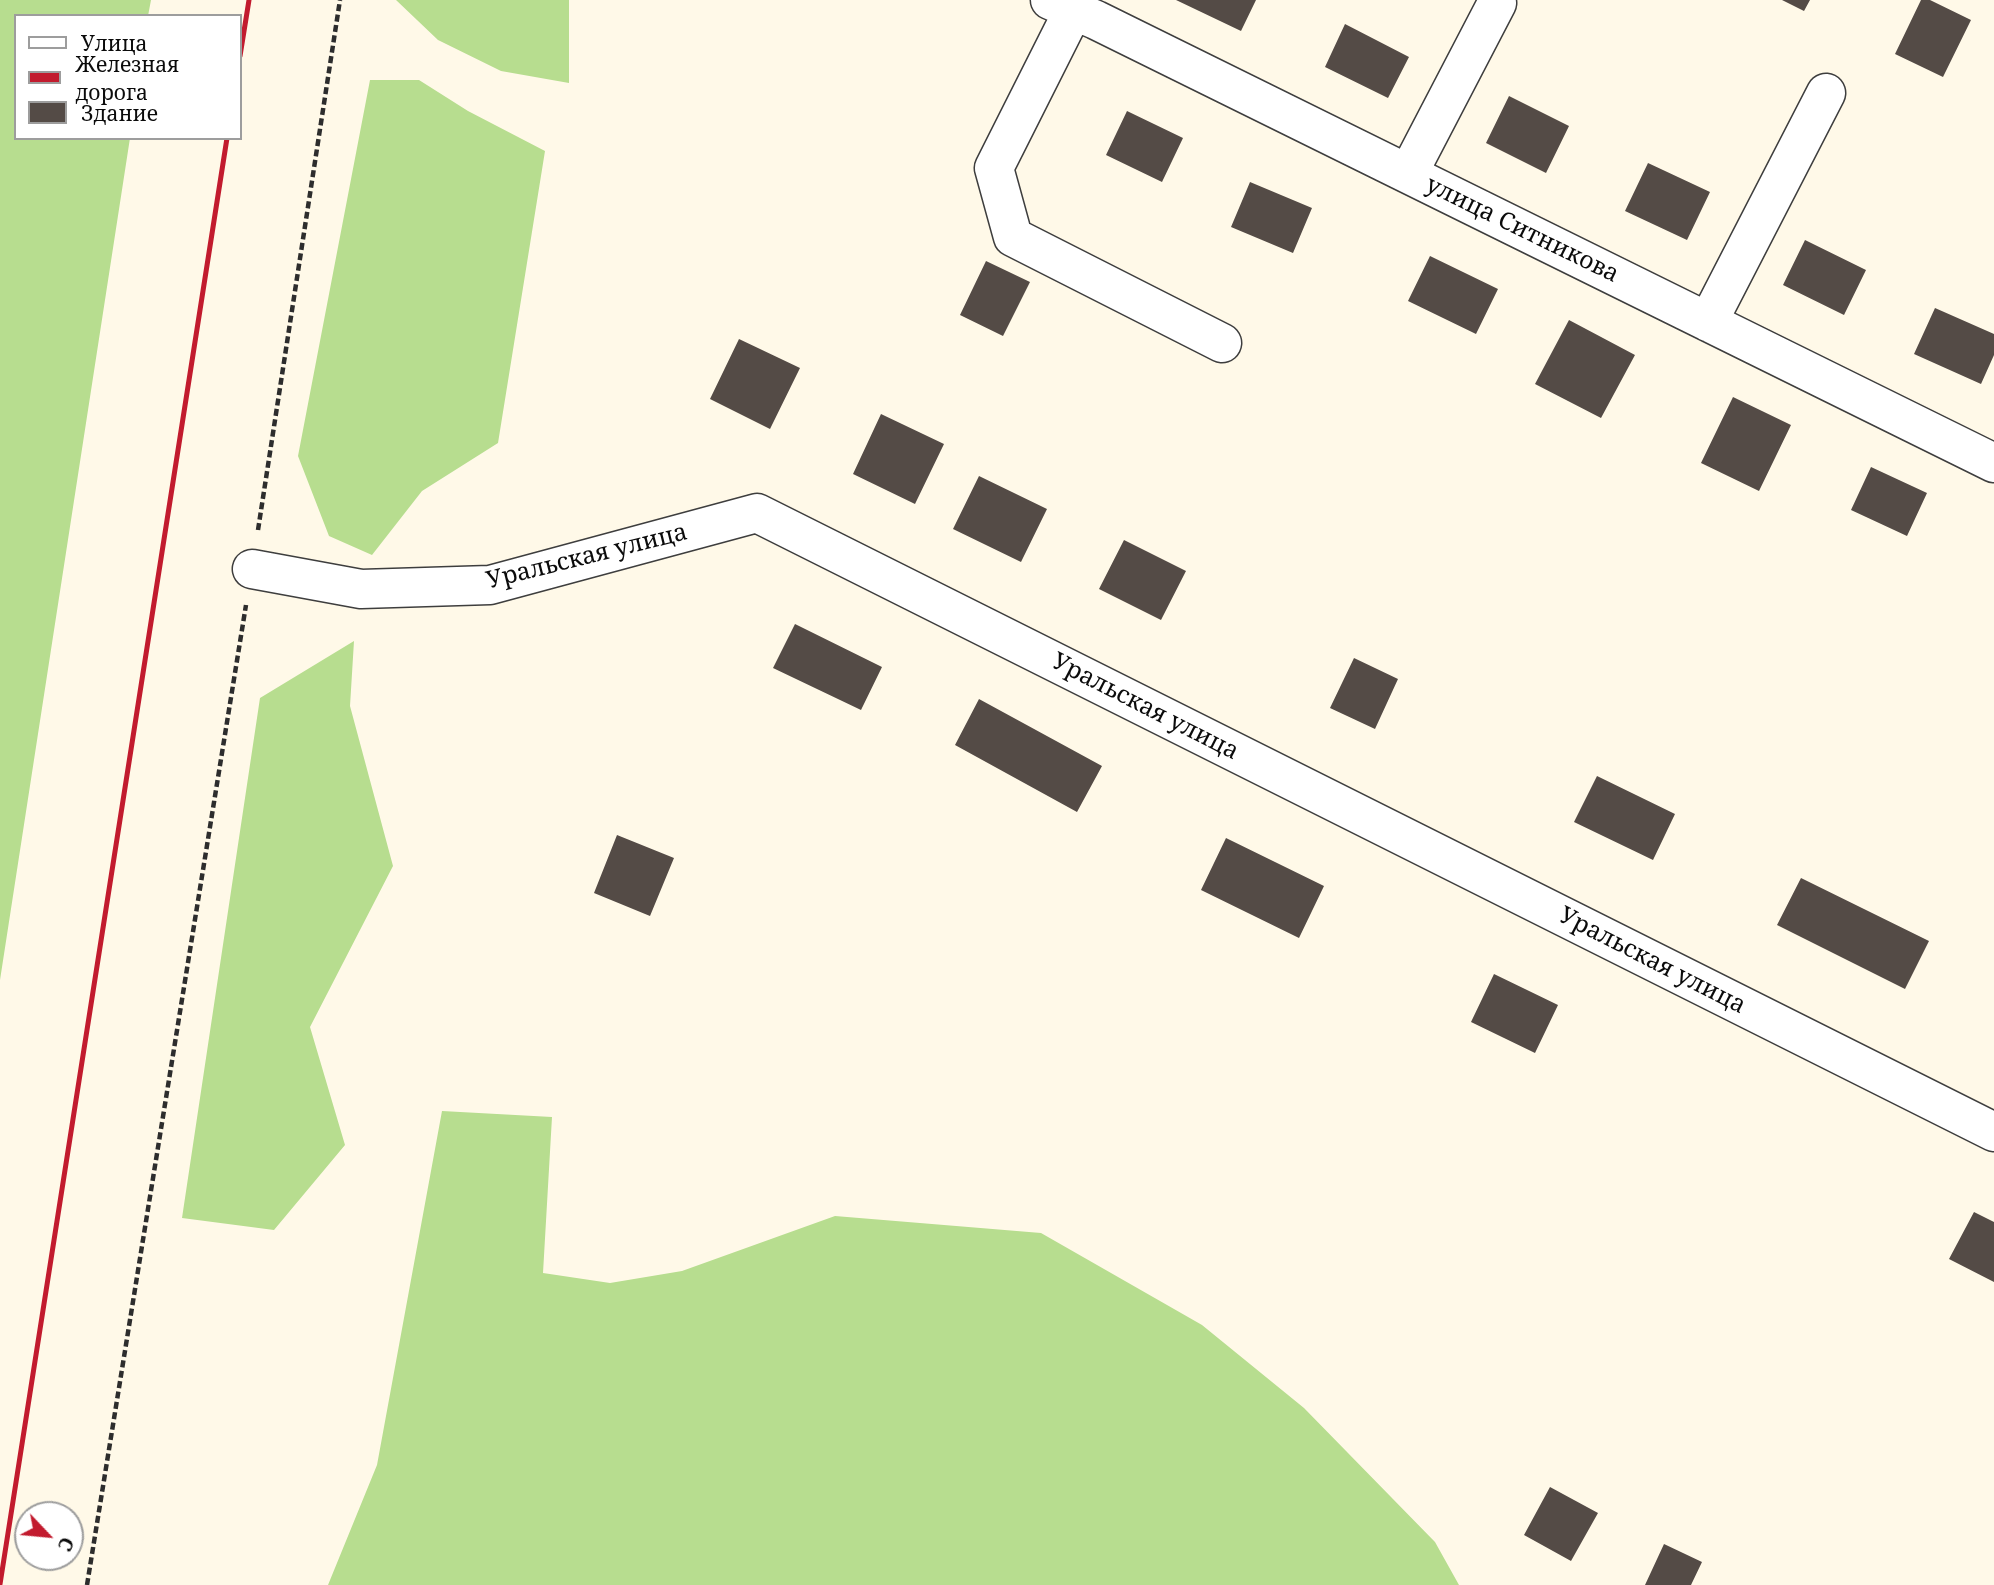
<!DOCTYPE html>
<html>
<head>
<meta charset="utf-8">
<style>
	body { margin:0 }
	#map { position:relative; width:1994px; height:1585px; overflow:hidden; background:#fff9e8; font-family:"Noto Serif",serif }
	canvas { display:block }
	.legend { position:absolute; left:14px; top:14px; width:228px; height:126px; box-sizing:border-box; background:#fff; border:2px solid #9d9d9d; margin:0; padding:9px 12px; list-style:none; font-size:21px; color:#0b0b0b }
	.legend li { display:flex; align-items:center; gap:14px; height:35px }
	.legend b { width:35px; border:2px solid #9d9d9d }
	.north { position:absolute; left:14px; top:1501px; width:70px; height:70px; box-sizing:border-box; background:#fff; border:2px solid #9d9d9d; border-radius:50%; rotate:116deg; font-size:19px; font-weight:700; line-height:28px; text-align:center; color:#0b0b0b }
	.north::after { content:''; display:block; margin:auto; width:24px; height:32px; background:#c21b2e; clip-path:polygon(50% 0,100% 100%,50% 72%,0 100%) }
</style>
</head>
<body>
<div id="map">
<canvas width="1994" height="1585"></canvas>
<ul class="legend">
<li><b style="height:9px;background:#fff"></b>Улица</li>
<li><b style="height:9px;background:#c21b2e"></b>Железная дорога</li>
<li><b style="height:19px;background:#544b46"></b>Здание</li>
</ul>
<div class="north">С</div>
</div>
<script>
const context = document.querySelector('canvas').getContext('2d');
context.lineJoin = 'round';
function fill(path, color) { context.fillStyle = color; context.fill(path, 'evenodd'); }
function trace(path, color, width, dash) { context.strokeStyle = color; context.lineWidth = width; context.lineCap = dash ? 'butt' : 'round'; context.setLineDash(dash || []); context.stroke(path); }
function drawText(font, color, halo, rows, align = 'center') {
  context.font = font + ' "Noto Serif",serif'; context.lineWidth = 7; context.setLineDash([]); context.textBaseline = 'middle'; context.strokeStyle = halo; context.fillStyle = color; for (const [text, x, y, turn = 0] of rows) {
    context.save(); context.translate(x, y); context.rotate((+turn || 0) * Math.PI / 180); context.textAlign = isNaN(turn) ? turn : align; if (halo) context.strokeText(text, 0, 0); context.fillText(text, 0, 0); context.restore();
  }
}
const forest = new Path2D(`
	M0,0H151L148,16H16V138H130L0,980Z
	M396,0H569V83L501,71L438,40Z
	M370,80H419L468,111L545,151L498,443L422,491L372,555L329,536L298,456Z
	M354,641L350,706L393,866L310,1027L345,1145L274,1230L182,1218L260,698Z
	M442,1111L552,1117L543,1273L610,1283L682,1271L835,1216L1041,1233L1202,1325L1304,1408L1435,1542L1459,1585H328L377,1465Z`);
const building = new Path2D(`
	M1176,0H1256L1241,31Z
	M1782,0H1810L1804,11Z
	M1921,0H1930L1971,20L1943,77L1895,54Z
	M1345,24L1409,57L1388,98L1325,67Z
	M1509,96L1569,126L1546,173L1486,143Z
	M1127,111L1183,138L1162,182L1106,155Z
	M1648,163L1710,192L1687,240L1625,211Z
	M1250,182L1312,208L1293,253L1231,227Z
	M1805,240L1866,270L1844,315L1783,285Z
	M1430,256L1498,289L1476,334L1408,301Z
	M986,261L1030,282L1003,336L960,315Z
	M1935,308L1994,334V355L1981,384L1914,354Z
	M1569,320L1635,355L1601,418L1535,384Z
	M739,339L800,368L770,429L710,399Z
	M1733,397L1791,425L1759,491L1701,463Z
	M881,414L944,444L915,504L853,474Z
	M1871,467L1927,493L1907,536L1851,510Z
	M979,476L1047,509L1021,562L953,529Z
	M1124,540L1186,571L1161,620L1099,589Z
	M795,624L882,667L861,710L773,668Z
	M1354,658L1398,679L1375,729L1330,708Z
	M979,699L1102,766L1077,812L955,745Z
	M1597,776L1675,814L1653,860L1574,822Z
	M617,835L674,858L650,916L594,893Z
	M1226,838L1324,886L1299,938L1201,890Z
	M1801,878L1929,941L1905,989L1777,925Z
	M1494,974L1558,1005L1535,1053L1471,1022Z
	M1974,1212L1994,1222V1282L1949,1259Z
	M1550,1487L1598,1513L1571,1561L1524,1535Z
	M1664,1544L1702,1562L1691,1585H1645Z`);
const path = new Path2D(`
	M258,530L340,0
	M87,1585L246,605`);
const minor = new Path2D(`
	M1050,0L1096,20L1994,463
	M1073,11L994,168L1013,237L1222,343
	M1408,174L1497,3
	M1708,322L1826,93
	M252,569L361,589L490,585L757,513L1994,1132`);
const rail = new Path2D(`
	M240,56L249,0
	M0,1584L227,138`);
const streetNames = [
	["улица Ситникова",1522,230,26],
	["Уральская улица",587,557,-14],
	["Уральская улица",1145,707,27],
	["Уральская улица",1652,961,27]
];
fill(forest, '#b7dd8f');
fill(building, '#544b46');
trace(minor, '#3e3e3e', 41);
trace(path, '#2d2d2d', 4.5, [7, 3.5]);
trace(minor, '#fff', 38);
trace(rail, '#c21b2e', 5);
drawText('24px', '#0b0b0b', '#fff', streetNames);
</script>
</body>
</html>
